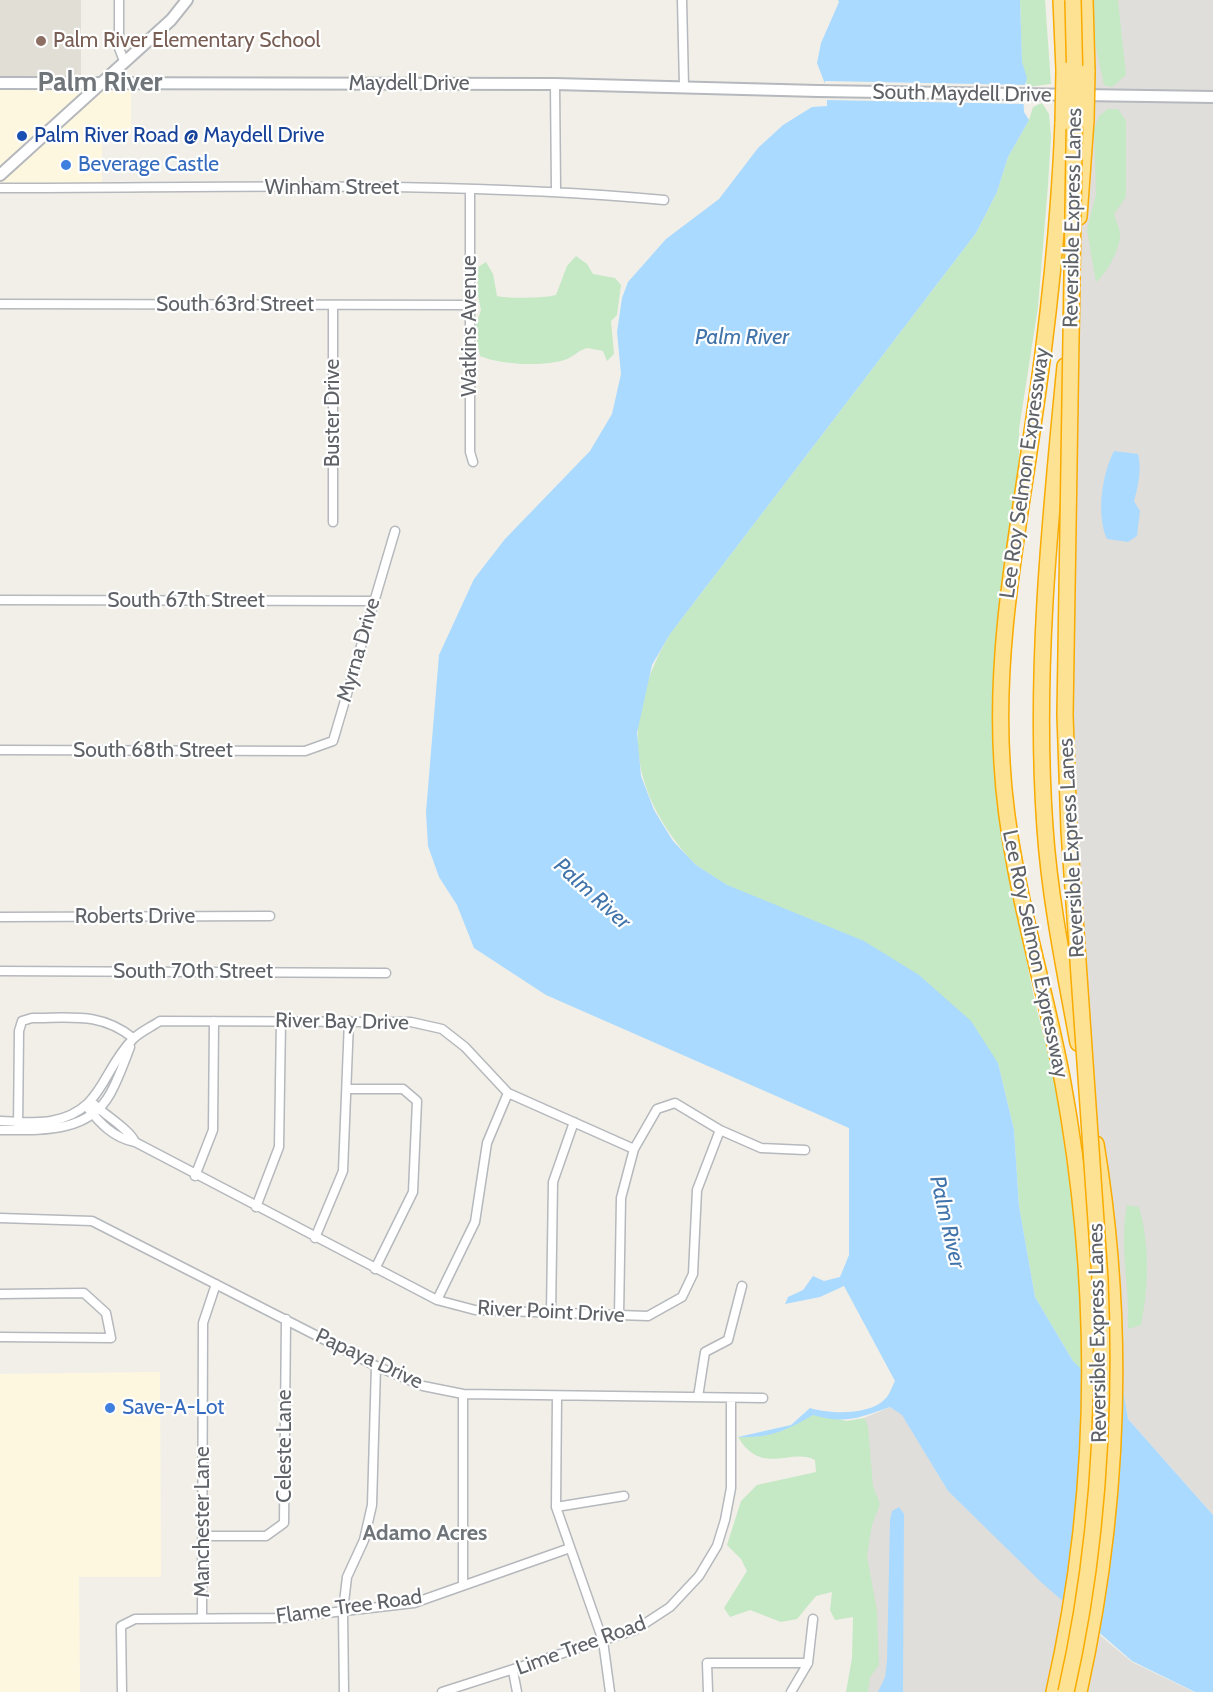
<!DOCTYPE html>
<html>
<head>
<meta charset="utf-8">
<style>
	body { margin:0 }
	canvas { display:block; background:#f1efe8 }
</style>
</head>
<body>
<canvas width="1213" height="1692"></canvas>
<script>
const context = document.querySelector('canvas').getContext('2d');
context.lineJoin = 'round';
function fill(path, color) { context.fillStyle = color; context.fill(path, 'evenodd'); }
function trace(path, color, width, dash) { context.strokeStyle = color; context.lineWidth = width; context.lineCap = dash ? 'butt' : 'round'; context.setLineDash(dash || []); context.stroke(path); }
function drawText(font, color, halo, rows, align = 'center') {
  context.font = font + ' Cabin,sans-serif'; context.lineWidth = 4.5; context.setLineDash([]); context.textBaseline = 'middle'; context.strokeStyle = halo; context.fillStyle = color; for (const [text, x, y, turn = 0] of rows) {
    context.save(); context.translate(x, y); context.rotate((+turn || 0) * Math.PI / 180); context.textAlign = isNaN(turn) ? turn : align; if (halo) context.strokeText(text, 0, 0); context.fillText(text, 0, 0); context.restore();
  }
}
const commercial = new Path2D(`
	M0,84L94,85L0,173Z
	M98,85H131V135L102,136V188L0,187V176Z
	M160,1372L161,1577H79L80,1692H0V1374Z`);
const industrial = new Path2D(`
	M1088,0H1213V97L1090,93Z
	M1091,95L1213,98V1515L1128,1419L1123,1389L1116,1379L1089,1096L1067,841V376Z
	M890,1407L902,1414L948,1491L1067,1605L1050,1692H855L863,1653L845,1503L864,1418Z
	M1096,1632L1132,1662L1194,1692H1080Z`);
const education = new Path2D(`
	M0,0H81V83H0Z`);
const green = new Path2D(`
	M1020,0H1045L1051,84L1027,87L1022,62Z
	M1094,0H1118L1126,75L1112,87L1104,85L1095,43Z
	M1042,103L1049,114L1051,137L1048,185L1038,307L1019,429V480L1007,627L1009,835L1019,924L1035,1003L1054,1076L1080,1255L1086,1353L1081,1370L1073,1361L1035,1297L1019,1206L1014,1130L998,1063L696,865C628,793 620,719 670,634L976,233L997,192L1008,157L1029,120L1033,107Z
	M1108,109H1118L1126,121V197L1114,214C1116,220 1119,227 1120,233C1121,248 1107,273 1096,282L1087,230L1096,194L1094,129L1099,116Z
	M576,256L587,264L593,274L615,278L621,285L617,315L611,321L614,354L607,361L603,351L587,348C579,350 574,356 567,359C547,367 500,365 480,356L474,330L481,310L477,291L478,267L486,262L493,274L497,296C507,299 546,298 556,295L567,266Z
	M1127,1205L1139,1207C1150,1245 1149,1287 1141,1325L1128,1329C1130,1287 1119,1247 1127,1205Z
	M813,1414L847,1421L864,1418L868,1426L873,1486L880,1504L872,1525L867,1556L877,1611L879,1665L870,1677L868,1692H846L852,1658L853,1617L835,1620L830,1610L832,1592L816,1596L797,1619L781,1622L750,1610L730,1617L724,1608L747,1571L741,1559L727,1545L741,1501L757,1485L816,1472L815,1460C791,1447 762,1477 738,1437C767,1439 789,1429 813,1414Z`);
const water = new Path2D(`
	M838,0H1020L1022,62L1027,78L1023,92L1024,112L1029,120L1008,157L997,192L976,233L670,634L652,665L637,733L641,776L654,810L673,841L696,865L727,885L864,941L919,975L971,1021L998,1063L1014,1130L1019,1206L1035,1297L1073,1361L1081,1369L1096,1360L1112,1373L1123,1389L1128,1419L1213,1515V1692H1195L1132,1661L1042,1583L948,1491L902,1415L890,1407C861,1417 845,1425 813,1415C788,1430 768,1439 738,1437L791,1425L810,1408C830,1414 870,1416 886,1398C890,1394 892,1386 895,1381L844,1286L820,1297L785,1304L788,1297L803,1290L813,1276L824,1281L840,1277L849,1255V1128L546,995L474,948L457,905L439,877L428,846L426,812L439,655L474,579L505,539L590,451L612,414L621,374L617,332L622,298L628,282L666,239L719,199L758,148L783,125L812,107L827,106V89L817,63L821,43L839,2Z
	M1114,451L1138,454C1142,468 1138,487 1134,501L1140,511L1137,536L1128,542L1107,539C1096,515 1102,474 1114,451Z
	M899,1507L904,1514L903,1692H878L885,1677L887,1661L890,1520L892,1511Z`);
const pier = new Path2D(`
	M825,81L1028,85L1027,104L825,100Z`);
const minor = new Path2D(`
	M119,0V48L124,61
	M682,0L684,86
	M555,84L556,190
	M0,188C221,188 444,180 664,200
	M470,189V452L473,462
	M0,304L469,305
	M333,522V305
	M0,600L373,601
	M0,750L305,751L333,741L395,531
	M0,917L270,916
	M0,971L386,973
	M348,1089H403L417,1101L413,1192L375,1269
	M95,1105C106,1116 130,1130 135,1142
	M86,1106C100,1123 113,1138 135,1142L437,1300L475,1310L648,1316L682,1297L693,1274L697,1190L720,1130
	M0,1121C16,1121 35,1124 51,1121C104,1111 101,1071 133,1039C140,1032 151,1027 160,1021L411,1022L442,1029L465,1047L508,1093L634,1149
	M0,1130C38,1130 88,1134 110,1094C118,1080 124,1063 130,1047
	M18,1130L19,1031L22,1021L32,1018C71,1018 101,1012 133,1038
	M195,1176L213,1130L214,1021
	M256,1207L279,1147L281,1021
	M0,1218L92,1221L376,1366L423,1386L463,1394L763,1398
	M315,1238L343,1171L349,1021
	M0,1294L84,1293L106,1313L111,1338L0,1337
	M437,1300L475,1222L487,1143L508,1093
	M551,1313L553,1182L574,1122
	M619,1316L621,1198L634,1149L657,1109L675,1103L720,1130L761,1148L805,1150
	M557,1397L556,1507L603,1641L610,1692
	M698,1397L705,1352L728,1340L742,1286
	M556,1507L624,1496
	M203,1536H266L284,1523L286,1319
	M463,1584V1394
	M202,1617L203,1323L216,1284
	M513,1671L517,1692
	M122,1692L121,1626L135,1619L283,1618L414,1603L570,1548
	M344,1692L343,1611L347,1577L364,1540L372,1505L376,1366
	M442,1692L635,1630L670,1607L699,1576L717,1546L725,1520L731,1488V1398
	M708,1692L707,1663H808
	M791,1692L808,1663L813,1619`);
const tertiary = new Path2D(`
	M0,83L555,84L818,91L1213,97
	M0,175L171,20L187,0`);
const motorway = new Path2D(`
	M1061,0L1064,70
	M1085,0L1087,72
	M1079,217L1086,120
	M1065,366C1050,520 1034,674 1045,828C1050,901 1065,972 1078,1043
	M1054,1692C1100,1490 1100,1286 1063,1083C1043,976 1008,873 1002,763C995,653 1015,548 1031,439C1047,334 1059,228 1063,122
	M1079,1692C1119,1512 1126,1326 1096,1144`);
const motorwayBridge = new Path2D(`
	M1086,120L1087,72
	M1063,122L1064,70
	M1066,1692C1097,1556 1106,1419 1100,1279L1069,831L1065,715L1075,86L1073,0`);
const markers = [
	[41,41,6,"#8d6e63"],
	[22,136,6,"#1a4fb4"],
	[66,165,6,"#3f7fe0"],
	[110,1408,6,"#3f7fe0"]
];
const educationNames = [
	["Palm River Elementary School",53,41]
];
const streetNames = [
	["Maydell Drive",409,84],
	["South Maydell Drive",962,94,1],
	["Winham Street",332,188],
	["Reversible Express Lanes",1073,218,-89],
	["South 63rd Street",235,305],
	["Watkins Avenue",470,326,-90],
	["Buster Drive",333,413,-90],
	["Lee Roy Selmon Expressway",1025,473,-82],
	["South 67th Street",186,601],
	["Myrna Drive",359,650,-74],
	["South 68th Street",153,751],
	["Reversible Express Lanes",1072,848,-93],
	["Roberts Drive",135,917],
	["Lee Roy Selmon Expressway",1035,954,78],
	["South 70th Street",193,972],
	["River Bay Drive",342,1022,1],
	["River Point Drive",551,1312,3],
	["Reversible Express Lanes",1098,1333,-91],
	["Papaya Drive",369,1359,25],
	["Celeste Lane",285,1446,-90],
	["Manchester Lane",203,1522,-90],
	["Flame Tree Road",349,1607,-8],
	["Lime Tree Road",581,1646,-20]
];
const transitNames = [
	["Palm River Road @ Maydell Drive",34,136]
];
const shopNames = [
	["Beverage Castle",78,165],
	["Save-A-Lot",122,1408]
];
const waterNames = [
	["Palm River",742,338],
	["Palm River",592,894,42],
	["Palm River",947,1222,77]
];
const neighbourhoodNames = [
	["Adamo Acres",425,1534]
];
const districtNames = [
	["Palm River",100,83]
];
fill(commercial, '#fef7e0');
fill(industrial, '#e0deda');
fill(education, '#e1ded6');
fill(green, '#c5e8c5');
fill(water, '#aadaff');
fill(pier, '#f1efe8');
trace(minor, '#b5b8bc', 11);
trace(tertiary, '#b5b8bc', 14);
trace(motorway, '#f9ab00', 18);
trace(minor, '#fff', 8);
trace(tertiary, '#fff', 10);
trace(motorway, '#fde293', 15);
trace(motorwayBridge, '#f9ab00', 18, []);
trace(motorwayBridge, '#fde293', 15);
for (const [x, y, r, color] of markers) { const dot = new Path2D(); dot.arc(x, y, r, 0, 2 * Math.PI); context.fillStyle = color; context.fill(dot); trace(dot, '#fff', 2); }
drawText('21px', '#785e54', '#fff', educationNames, 'left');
drawText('21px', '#5f6368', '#fff', streetNames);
drawText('21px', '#164399', '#fff', transitNames, 'left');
drawText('21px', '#366cbe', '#fff', shopNames, 'left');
drawText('italic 22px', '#4174aa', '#fff', waterNames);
drawText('bold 22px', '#70757a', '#fff', neighbourhoodNames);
drawText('bold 27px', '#70757a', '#fff', districtNames);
</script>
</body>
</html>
